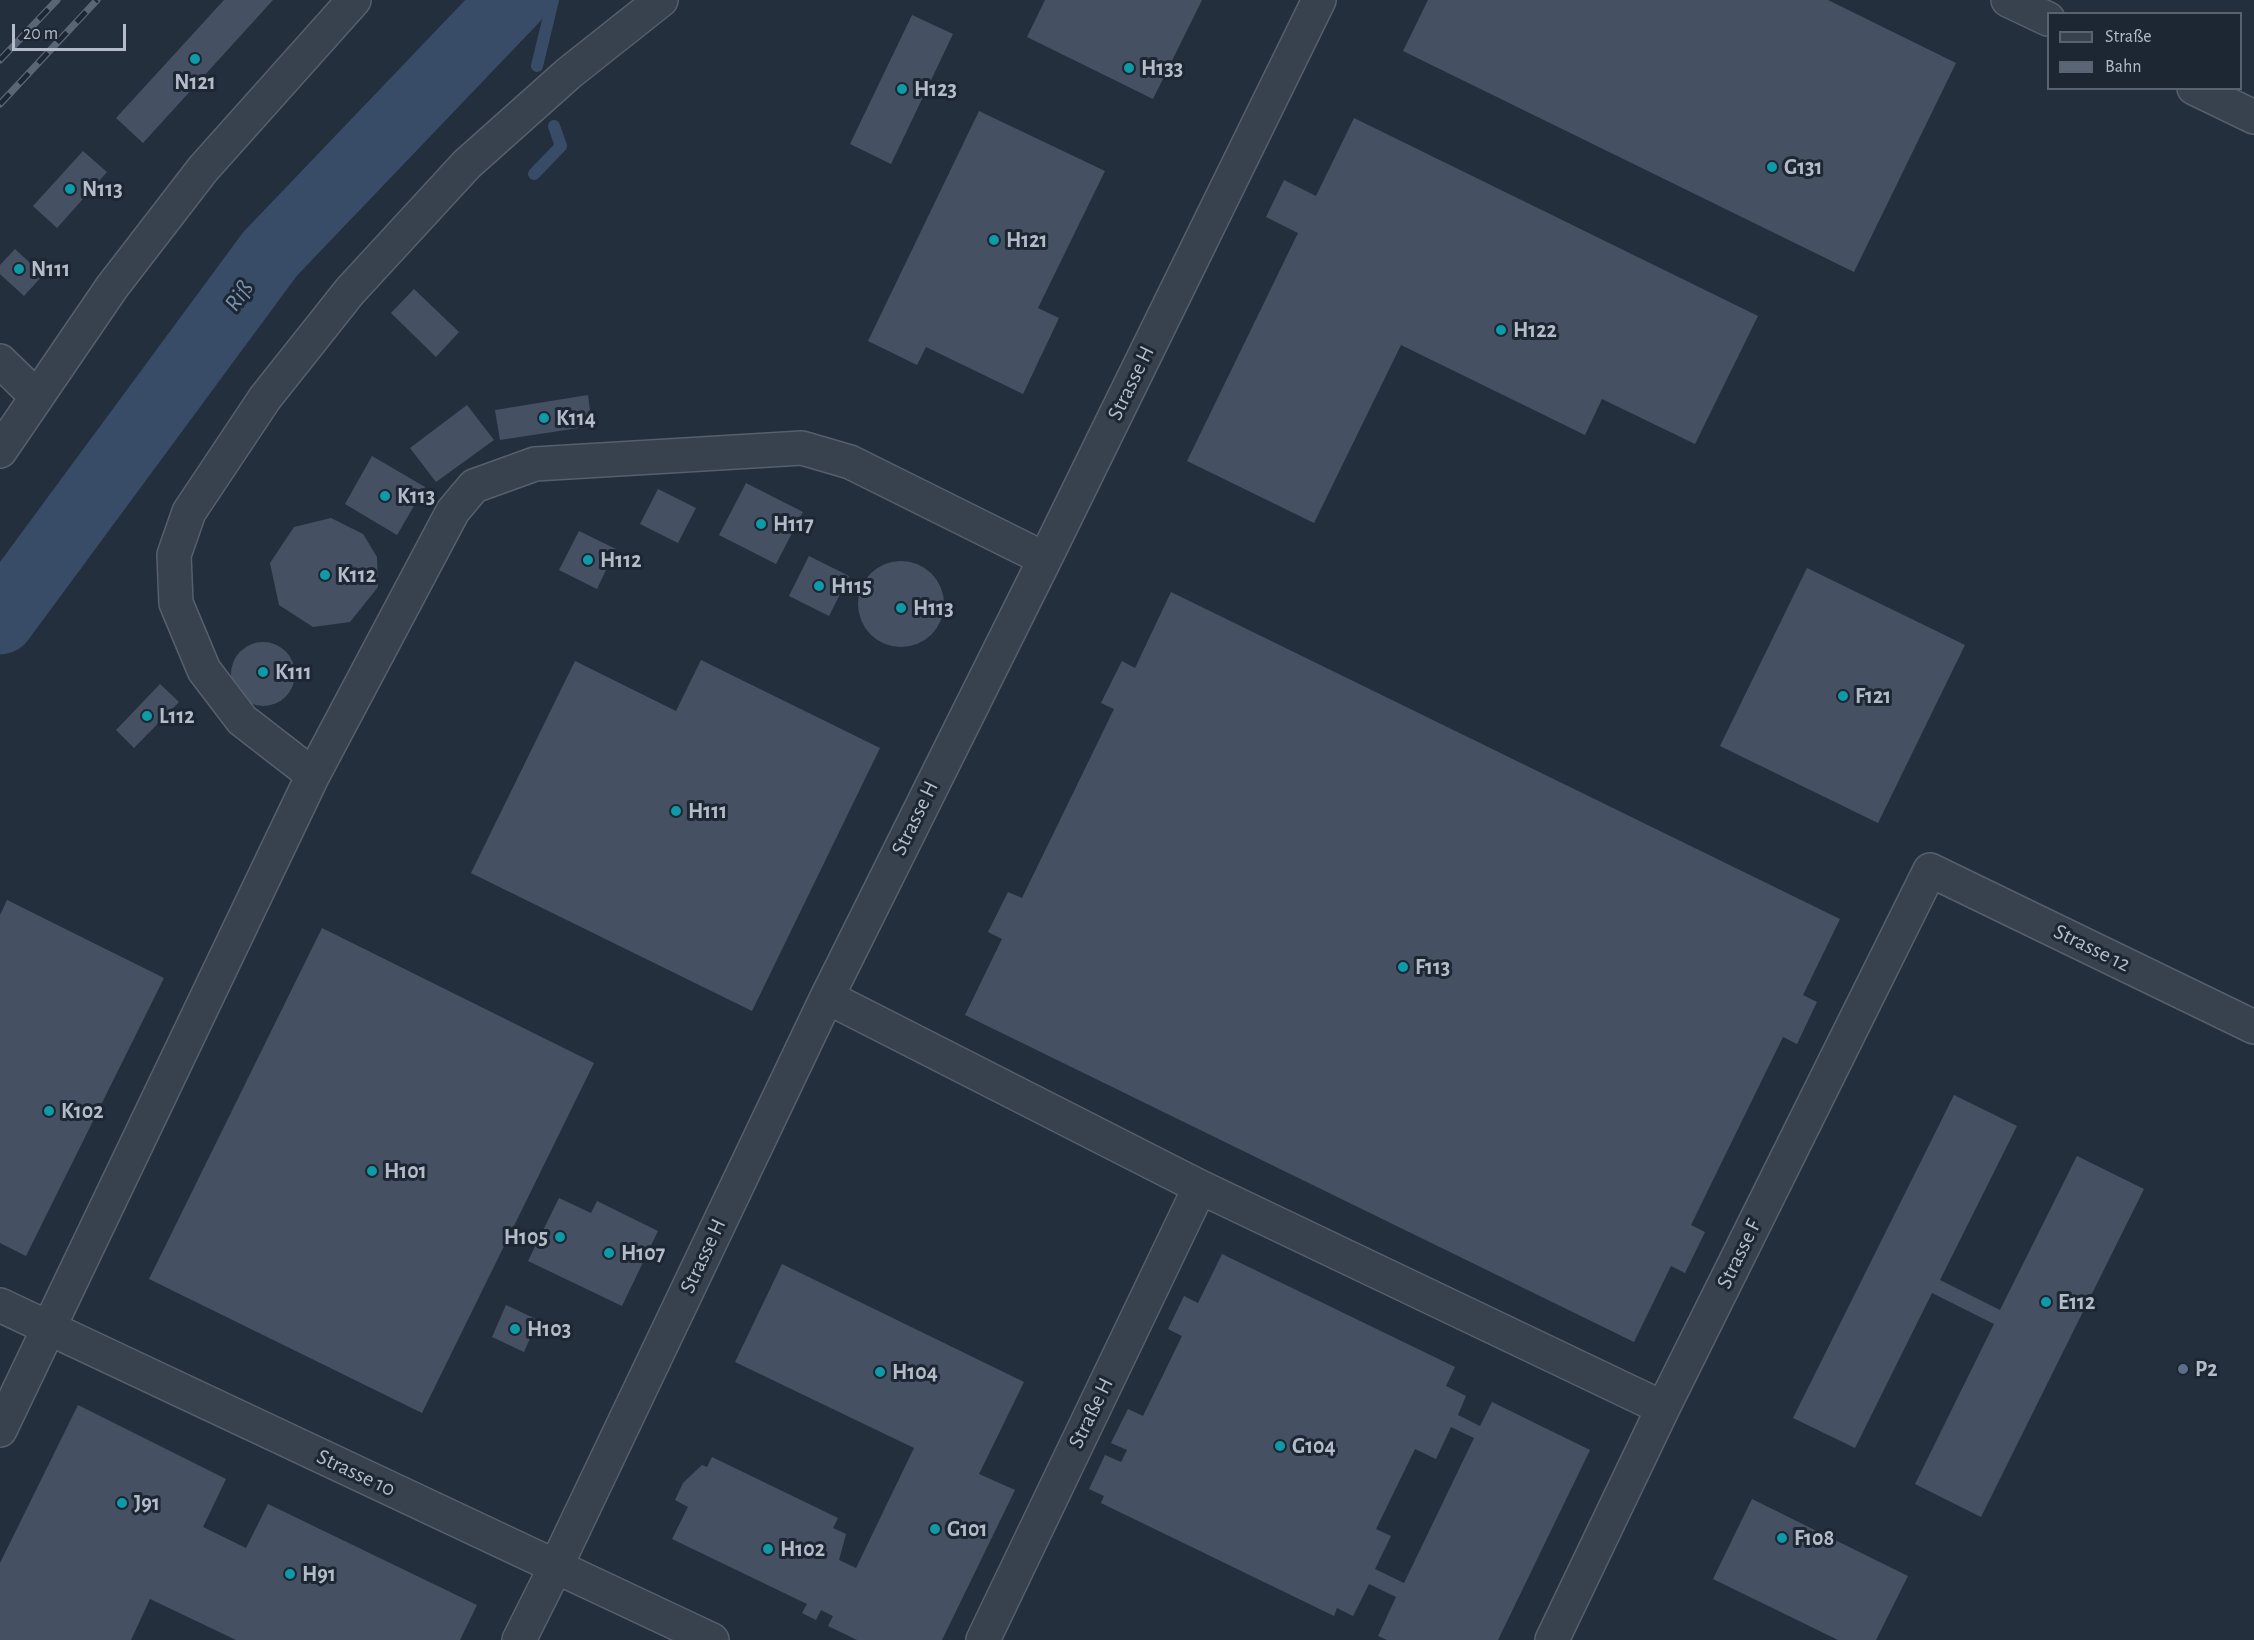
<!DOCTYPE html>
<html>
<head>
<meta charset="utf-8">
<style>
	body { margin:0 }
	#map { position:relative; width:2254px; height:1640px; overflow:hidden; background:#242f3e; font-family:"Alegreya Sans",sans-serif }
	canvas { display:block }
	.legend { position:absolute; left:2047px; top:12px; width:195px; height:78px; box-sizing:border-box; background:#1d2633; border:2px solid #59626f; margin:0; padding:8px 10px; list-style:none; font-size:18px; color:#b4bcc9 }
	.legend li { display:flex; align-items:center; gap:12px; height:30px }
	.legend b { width:30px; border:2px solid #59626f }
	.scale { position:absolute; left:12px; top:24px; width:114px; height:27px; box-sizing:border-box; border:3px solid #b4bcc9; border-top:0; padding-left:8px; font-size:18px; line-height:21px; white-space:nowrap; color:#b4bcc9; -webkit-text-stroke:4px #1d2633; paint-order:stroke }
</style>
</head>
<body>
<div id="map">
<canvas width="2254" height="1640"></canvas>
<ul class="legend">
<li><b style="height:8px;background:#38414e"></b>Straße</li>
<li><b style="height:8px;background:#5a6575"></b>Bahn</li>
</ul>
<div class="scale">20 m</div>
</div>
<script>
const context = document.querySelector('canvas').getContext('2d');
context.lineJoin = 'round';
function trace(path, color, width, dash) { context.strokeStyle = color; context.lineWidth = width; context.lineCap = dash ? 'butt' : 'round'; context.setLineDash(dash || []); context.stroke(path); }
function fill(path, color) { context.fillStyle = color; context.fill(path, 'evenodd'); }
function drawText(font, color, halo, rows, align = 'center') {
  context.font = font + ' "Alegreya Sans",sans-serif'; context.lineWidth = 6; context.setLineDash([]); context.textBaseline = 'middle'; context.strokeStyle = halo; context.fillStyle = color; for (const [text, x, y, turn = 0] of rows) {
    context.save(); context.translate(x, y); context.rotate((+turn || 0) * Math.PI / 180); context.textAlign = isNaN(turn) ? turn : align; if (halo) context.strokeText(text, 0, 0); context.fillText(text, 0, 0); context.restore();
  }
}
const stream = new Path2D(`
	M537,66L553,0
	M534,174L561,146L554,126`);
const river = new Path2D(`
	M0,620L270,254L513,0`);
const building = new Path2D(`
	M224,0H273L143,143L116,118Z
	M1045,0H1202L1153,99L1027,37Z
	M1428,0H1828L1956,63L1854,272L1403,51Z
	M912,15L953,34L891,164L850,144Z
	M979,111L1105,171L1038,308L1059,318L1023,394L926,347L917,365L868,341Z
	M1354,118L1758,316L1695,444L1602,399L1585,435L1401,345L1314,523L1187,461L1298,233L1266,217L1284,180L1316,196Z
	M83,151L107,172L57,228L33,206Z
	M15,249L43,275L24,296L0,274V265Z
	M414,289L459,332L436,357L391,313Z
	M588,395L592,426L500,440L495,410Z
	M467,405L494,440L436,482L410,448Z
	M372,456L425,487L397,535L345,504Z
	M746,483L803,512L776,564L719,535Z
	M658,489L696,508L678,543L640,524Z
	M331,518L363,534L377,557L378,587L350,622L313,627L279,605L270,563L294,527Z
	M579,531L616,549L597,589L559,570Z
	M809,556L849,576L829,616L789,596Z
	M858 604a43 43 0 1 1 86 0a43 43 0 1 1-86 0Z
	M1807,568L1965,645L1878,823L1720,746Z
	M1171,592L1840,919L1803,995L1817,1002L1797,1044L1783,1037L1691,1225L1705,1232L1685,1273L1671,1266L1634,1342L965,1015L1002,939L988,932L1008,892L1022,898L1114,709L1101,703L1122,661L1135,668Z
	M231 674a32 32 0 1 1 64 0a32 32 0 1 1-64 0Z
	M701,660L880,748L752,1011L471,873L575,661L676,711Z
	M160,684L179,702L134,748L116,730Z
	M7,900L164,978L26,1256L0,1243V915Z
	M322,928L594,1063L422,1413L149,1279Z
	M1954,1095L2017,1126L1940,1280L2000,1310L2077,1156L2144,1189L1981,1517L1915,1484L1994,1324L1932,1293L1855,1448L1793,1418Z
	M559,1198L591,1213L597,1201L658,1231L622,1306L528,1261Z
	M1222,1254L1455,1367L1446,1386L1466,1396L1458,1415L1480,1426L1492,1402L1590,1450L1498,1640H1387L1378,1636L1396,1597L1369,1584L1353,1616L1337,1608L1334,1616L1101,1503L1104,1496L1089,1489L1105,1455L1121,1462L1127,1450L1111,1443L1128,1409L1143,1416L1182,1336L1168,1329L1184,1296L1198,1303ZM1451,1427L1474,1438L1404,1583L1375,1569L1391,1536L1376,1529L1415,1449L1436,1459Z
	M782,1264L1024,1382L979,1474L1015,1490L942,1640H857L828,1626L833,1616L821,1610L816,1620L802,1613L807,1604L672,1539L688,1507L675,1500L683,1483L702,1465L707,1467L712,1457L838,1518L833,1528L846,1534L839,1560L856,1568L914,1448L735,1362Z
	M506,1305L538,1320L524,1352L492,1337Z
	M78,1405L226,1479L203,1527L246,1548L268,1504L477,1605L460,1640H236L150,1599L131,1640H0V1563Z
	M1752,1499L1908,1576L1876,1640H1838L1713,1579Z`);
const minor = new Path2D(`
	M2008,0L2048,19
	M2194,88L2254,117
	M0,361L37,397
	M0,451L112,287L203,169L354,0
	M313,775L242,720L204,670L176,603L174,555L189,512L265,398L350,291L467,164L569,73L661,0
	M827,997L1200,1187L1663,1408
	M0,1305L712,1640
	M0,1430L313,775L453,511L474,486L535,464L802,448L850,462L1045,559
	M519,1640L556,1566L827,997L1045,559L1319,0
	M983,1640L1200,1187
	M1552,1640L1663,1408L1930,870L2254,1027`);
const rail = new Path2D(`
	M0,60L57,0
	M0,104L97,0`);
const markers = [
	[195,59,6,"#0f9aa8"],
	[1129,68,6,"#0f9aa8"],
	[902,89,6,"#0f9aa8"],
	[1772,167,6,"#0f9aa8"],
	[70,189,6,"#0f9aa8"],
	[994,240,6,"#0f9aa8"],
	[19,269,6,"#0f9aa8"],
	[1501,330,6,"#0f9aa8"],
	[544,418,6,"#0f9aa8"],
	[385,496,6,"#0f9aa8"],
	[761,524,6,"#0f9aa8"],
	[588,560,6,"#0f9aa8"],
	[325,575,6,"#0f9aa8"],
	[819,586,6,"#0f9aa8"],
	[901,608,6,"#0f9aa8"],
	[263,672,6,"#0f9aa8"],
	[1843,696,6,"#0f9aa8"],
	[147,716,6,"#0f9aa8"],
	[676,811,6,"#0f9aa8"],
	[1403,967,6,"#0f9aa8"],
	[49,1111,6,"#0f9aa8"],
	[372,1171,6,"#0f9aa8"],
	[560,1237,6,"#0f9aa8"],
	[609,1253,6,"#0f9aa8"],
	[2046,1302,6,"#0f9aa8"],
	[515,1329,6,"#0f9aa8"],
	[2183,1369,6,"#5c6f8a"],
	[880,1372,6,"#0f9aa8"],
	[1280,1446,6,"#0f9aa8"],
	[122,1503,6,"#0f9aa8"],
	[935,1529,6,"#0f9aa8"],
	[1782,1538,6,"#0f9aa8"],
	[768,1549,6,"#0f9aa8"],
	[290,1574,6,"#0f9aa8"]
];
const poiNames = [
	["H133",1141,68],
	["N121",195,82,"center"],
	["H123",914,89],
	["G131",1784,167],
	["N113",82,189],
	["H121",1006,240],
	["N111",31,269],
	["H122",1513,330],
	["K114",556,418],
	["K113",397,496],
	["H117",773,524],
	["H112",600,560],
	["K112",337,575],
	["H115",831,586],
	["H113",913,608],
	["K111",275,672],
	["F121",1855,696],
	["L112",159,716],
	["H111",688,811],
	["F113",1415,967],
	["K102",61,1111],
	["H101",384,1171],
	["H105",548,1237,"right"],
	["H107",621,1253],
	["E112",2058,1302],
	["H103",527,1329],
	["P2",2195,1369],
	["H104",892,1372],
	["G104",1292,1446],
	["J91",134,1503],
	["G101",947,1529],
	["F108",1794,1538],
	["H102",780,1549],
	["H91",302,1574]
];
const streetNames = [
	["Strasse H",1131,383,-64],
	["Strasse H",915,818,-64],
	["Strasse 12",2092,948,26],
	["Strasse F",1739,1254,-64],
	["Strasse H",703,1256,-65],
	["Straße H",1091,1413,-64],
	["Strasse 10",356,1473,25]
];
const waterNames = [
	["Riß",239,296,-54]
];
trace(stream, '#394c67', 12);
trace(river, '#394c67', 69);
fill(building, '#455162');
trace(minor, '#565f6c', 36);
trace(minor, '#38414e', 33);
trace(rail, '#5a6575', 7);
trace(rail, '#1d2633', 4.5, [14]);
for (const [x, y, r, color] of markers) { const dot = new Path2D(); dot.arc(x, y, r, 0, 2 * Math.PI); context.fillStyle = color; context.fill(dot); trace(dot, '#1d2633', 2); }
drawText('bold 22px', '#b4bcc9', '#1d2633', poiNames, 'left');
drawText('22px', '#b4bcc9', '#1d2633', streetNames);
drawText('italic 24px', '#7c92b1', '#1d2633', waterNames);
</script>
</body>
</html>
